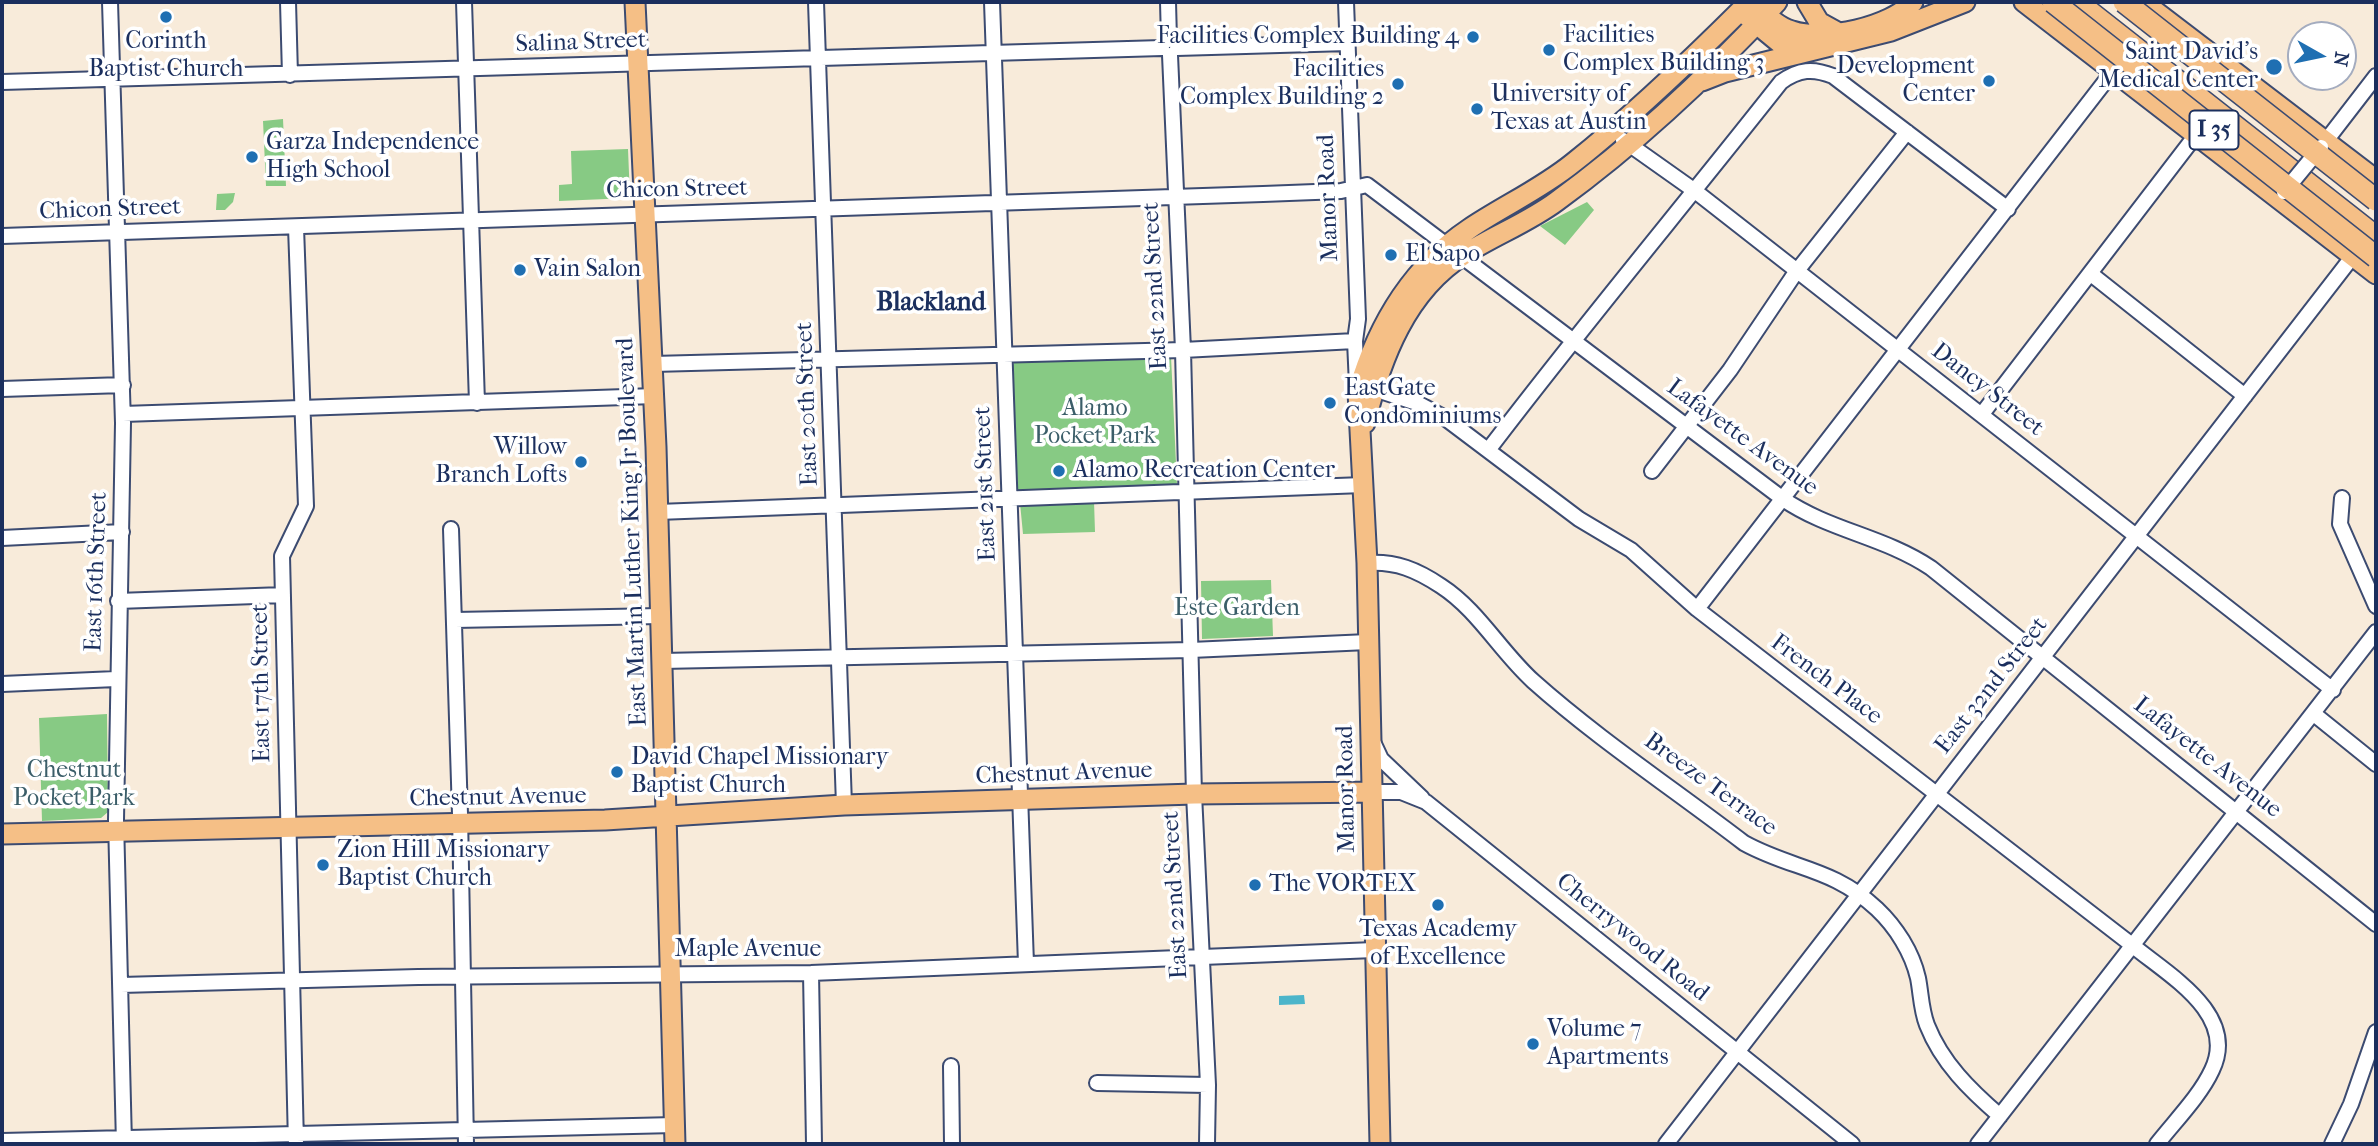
<!DOCTYPE html>
<html>
<head>
<meta charset="utf-8">
<style>
	body { margin:0 }
	#map { position:relative; width:2378px; height:1146px; overflow:hidden; background:#f8ebda; font-family:"IM FELL French Canon",serif }
	canvas { display:block }
	.frame { position:absolute; inset:0; border:4px solid #1b2f5e; pointer-events:none }
	.north { position:absolute; left:2287px; top:21px; width:70px; height:70px; box-sizing:border-box; background:#fff; border:2px solid #a4acbf; border-radius:50%; rotate:99deg; font-size:19px; font-weight:700; line-height:28px; text-align:center; color:#1b2f5e }
	.north::after { content:''; display:block; margin:auto; width:24px; height:32px; background:#1f6fb2; clip-path:polygon(50% 0,100% 100%,50% 72%,0 100%) }
</style>
</head>
<body>
<div id="map">
<canvas width="2378" height="1146"></canvas>
<div class="frame"></div>
<div class="north">N</div>
</div>
<script>
const context = document.querySelector('canvas').getContext('2d');
context.lineJoin = 'round';
function fill(path, color) { context.fillStyle = color; context.fill(path, 'evenodd'); }
function trace(path, color, width, dash) { context.strokeStyle = color; context.lineWidth = width; context.lineCap = dash ? 'butt' : 'round'; context.setLineDash(dash || []); context.stroke(path); }
function drawText(font, color, halo, rows, align = 'center') {
  context.font = font + ' "IM FELL French Canon",serif'; context.lineWidth = 7; context.setLineDash([]); context.textBaseline = 'middle'; context.strokeStyle = halo; context.fillStyle = color; for (const [text, x, y, turn = 0] of rows) {
    context.save(); context.translate(x, y); context.rotate((+turn || 0) * Math.PI / 180); context.textAlign = isNaN(turn) ? turn : align; if (halo) context.strokeText(text, 0, 0); context.fillText(text, 0, 0); context.restore();
  }
}
const green = new Path2D(`
	M283,119L286,186H266L263,121Z
	M628,149L630,198L559,201V185L572,184L571,151Z
	M235,193L233,202L225,210H216L217,194Z
	M1587,202L1594,210L1565,245L1540,226Z
	M1171,356L1177,485L1018,490L1011,367L1016,361Z
	M1094,501L1095,532L1023,534L1020,503Z
	M1271,580L1273,636L1202,639L1201,581Z
	M107,714L108,812L101,818L42,821L39,718Z`);
const water = new Path2D(`
	M1304,995L1305,1004L1279,1005V996Z`);
const minor = new Path2D(`
	M110,2L123,423L116,820L124,1144
	M288,2L290,75
	M464,2L477,403
	M816,2L844,805
	M992,2L1026,964
	M1168,2L1169,40
	M1346,2L1358,319L1355,341L1357,385
	M1177,48L1348,43
	M1170,55L1183,350L1194,794L1208,1085L1207,1144
	M2,82L1162,48
	M1623,140L1695,191L2333,690
	M2322,146L2376,76
	M2,236L1263,194L1341,191L1367,185L1783,499C1830,531 1883,536 1931,568L2376,924
	M2091,274L2245,396
	M653,364L1183,350L1355,341
	M2,389L123,385
	M1374,389L1417,403L1445,418L1579,519L1631,550L1697,609L2132,945C2168,975 2239,1014 2212,1070C2200,1096 2175,1121 2157,1144
	M123,414L655,396
	M1982,414L2196,135
	M1489,449C1584,324 1684,205 1781,82C1799,69 1813,68 1833,76L2008,209
	M1652,471L1730,370L1796,272L1907,132
	M2342,498L2340,524L2376,606
	M658,512L1363,485
	M451,529L460,814L466,1144
	M2,538L122,532
	M1367,563C1396,561 1417,570 1441,586C1478,610 1500,651 1533,681C1598,739 1675,790 1744,843C1793,870 1832,867 1877,909C1896,927 1912,952 1918,978C1921,993 1921,1010 1927,1025C1942,1063 1970,1090 2000,1116
	M118,601L283,595
	M1697,609L2114,70
	M455,620L660,616
	M662,661L1191,650L1368,642
	M2,684L116,679
	M2314,714L2376,764
	M1374,744L1381,759L1422,798
	M1372,792H1401L1426,802L1852,1144
	M811,973L814,1144
	M121,985L418,977L811,973L1374,950
	M951,1066L952,1144
	M1097,1083L1208,1085
	M2,1141L675,1125
	M296,1144L282,556L306,506L296,227
	M1666,1144L2353,256
	M1978,1144L2376,632
	M2332,1144L2351,1104L2376,1032`);
const major = new Path2D(`
	M635,2L656,447L675,1144
	M1807,2L1819,22L1839,33
	M2024,2L2376,274
	M2143,2L2376,180
	M1757,6C1767,16 1778,27 1792,31C1824,42 1891,27 1913,2
	M1747,16L1781,44L1807,49
	M1702,81L1725,72L1891,31L1965,2
	M1365,423C1381,358 1406,291 1465,254C1495,235 1529,222 1557,201C1634,145 1712,72 1777,2
	M2,834L605,820L844,805L1194,794L1372,792
	M1380,1144L1367,563L1358,392C1377,326 1411,268 1469,229C1503,206 1541,189 1573,163C1635,114 1693,58 1749,2`);
const highway = new Path2D(`
	M2077,2L2376,237
	M2173,31L2215,57`);
const minorBridge = new Path2D(`
	M2284,192L2321,147`);
const highwayBridge = new Path2D(`
	M2053,2L2376,257
	M2124,2L2376,200`);
const markers = [
	[166,17,7,"#1f6fb2"],
	[1473,37,7,"#1f6fb2"],
	[1549,50,7,"#1f6fb2"],
	[2274,67,9,"#1f6fb2"],
	[1989,81,7,"#1f6fb2"],
	[1398,84,7,"#1f6fb2"],
	[1477,109,7,"#1f6fb2"],
	[252,157,7,"#1f6fb2"],
	[1391,255,7,"#1f6fb2"],
	[520,270,7,"#1f6fb2"],
	[1330,403,7,"#1f6fb2"],
	[581,462,7,"#1f6fb2"],
	[1059,471,7,"#1f6fb2"],
	[617,772,7,"#1f6fb2"],
	[323,865,7,"#1f6fb2"],
	[1255,885,7,"#1f6fb2"],
	[1438,905,7,"#1f6fb2"],
	[1533,1044,7,"#1f6fb2"]
];
const shields = [
	[2214,130,49]
];
const shieldNames = [
	["I 35",2214,130]
];
const poiNames = [
	["Facilities",1563,36],
	["Complex Building 3",1563,64],
	["Facilities Complex Building 4",1459,37,"right"],
	["Corinth",166,42,"center"],
	["Baptist Church",166,70,"center"],
	["Saint David's",2258,53,"right"],
	["Medical Center",2258,81,"right"],
	["Development",1975,67,"right"],
	["Center",1975,95,"right"],
	["Facilities",1384,70,"right"],
	["Complex Building 2",1384,98,"right"],
	["University of",1491,95],
	["Texas at Austin",1491,123],
	["Garza Independence",266,143],
	["High School",266,171],
	["El Sapo",1405,255],
	["Vain Salon",534,270],
	["EastGate",1344,389],
	["Condominiums",1344,417],
	["Willow",567,448,"right"],
	["Branch Lofts",567,476,"right"],
	["Alamo Recreation Center",1073,471],
	["David Chapel Missionary",631,758],
	["Baptist Church",631,786],
	["Zion Hill Missionary",337,851],
	["Baptist Church",337,879],
	["The VORTEX",1269,885],
	["Texas Academy",1438,930,"center"],
	["of Excellence",1438,958,"center"],
	["Volume 7",1547,1030],
	["Apartments",1547,1058]
];
const streetNames = [
	["Salina Street",581,43,-2],
	["Chicon Street",677,190,-1],
	["Manor Road",1329,198,-92],
	["Chicon Street",110,210,-2],
	["East 22nd Street",1156,286,-93],
	["Dancy Street",1987,390,38],
	["East 20th Street",808,404,-92],
	["Lafayette Avenue",1742,438,36],
	["East 21st Street",986,484,-92],
	["East Martin Luther King Jr Boulevard",633,532,-92],
	["East 16th Street",97,572,-88],
	["French Place",1826,680,37],
	["East 17th Street",262,683,-91],
	["East 32nd Street",1992,686,-52],
	["Lafayette Avenue",2207,758,38],
	["Chestnut Avenue",1064,774,-2],
	["Breeze Terrace",1710,785,36],
	["Manor Road",1347,789,-91],
	["Chestnut Avenue",498,798,-1],
	["East 22nd Street",1176,895,-93],
	["Cherrywood Road",1632,938,39],
	["Maple Avenue",748,950]
];
const parkNames = [
	["Alamo",1095,409],
	["Pocket Park",1095,437],
	["Este Garden",1237,609],
	["Chestnut",74,771],
	["Pocket Park",74,799]
];
const neighbourhoodNames = [
	["Blackland",931,304]
];
fill(green, '#87ca84');
fill(water, '#4cb5ca');
trace(minor, '#3c4b71', 18);
trace(major, '#3c4b71', 23);
trace(highway, '#3c4b71', 24);
trace(minor, '#fff', 14);
trace(major, '#f5bf86', 19);
trace(highway, '#f5bf86', 21);
trace(minorBridge, '#3c4b71', 18, []);
trace(highwayBridge, '#3c4b71', 24, []);
trace(minorBridge, '#fff', 14);
trace(highwayBridge, '#f5bf86', 21);
for (const [x, y, r, color] of markers) { const dot = new Path2D(); dot.arc(x, y, r, 0, 2 * Math.PI); context.fillStyle = color; context.fill(dot); trace(dot, '#fff', 2.5); }
for (const [x, y, w] of shields) { const box = new Path2D(); box.roundRect(x - w / 2, y - 19.5, w, 39, 5); context.fillStyle = '#fff'; context.fill(box); trace(box, '#1b2f5e', 2); }
drawText('bold 23px', '#1b2f5e', null, shieldNames);
drawText('24px', '#1b2f5e', '#fff', poiNames, 'left');
drawText('24px', '#1b2f5e', '#fff', streetNames);
drawText('24px', '#3b5e69', '#fff', parkNames);
drawText('bold 26px', '#1b2f5e', '#fff', neighbourhoodNames);
</script>
</body>
</html>
